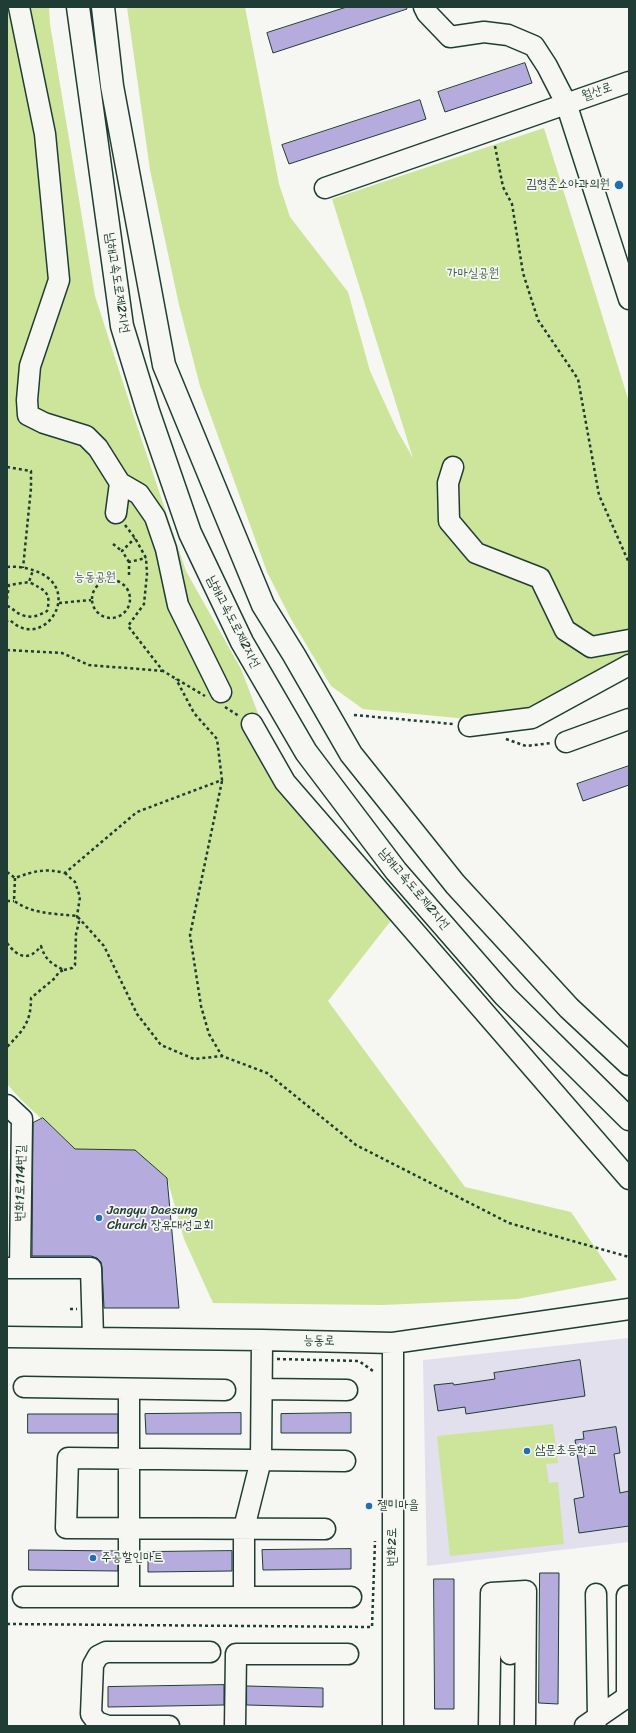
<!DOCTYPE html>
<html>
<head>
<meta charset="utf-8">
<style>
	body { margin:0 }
	#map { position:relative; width:636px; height:1733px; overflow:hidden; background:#f6f6f2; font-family:Sriracha,sans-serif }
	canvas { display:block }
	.frame { position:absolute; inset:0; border:8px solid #1f3d34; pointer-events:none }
</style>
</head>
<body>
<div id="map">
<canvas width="636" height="1733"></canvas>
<div class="frame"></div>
</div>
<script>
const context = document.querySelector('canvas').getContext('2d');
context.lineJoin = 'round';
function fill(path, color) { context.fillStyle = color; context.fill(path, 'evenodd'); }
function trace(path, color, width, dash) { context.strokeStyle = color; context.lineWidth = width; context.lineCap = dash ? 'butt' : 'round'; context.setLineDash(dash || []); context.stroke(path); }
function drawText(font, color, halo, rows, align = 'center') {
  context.font = font + ' Sriracha,"Poor Story",sans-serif'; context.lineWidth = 3.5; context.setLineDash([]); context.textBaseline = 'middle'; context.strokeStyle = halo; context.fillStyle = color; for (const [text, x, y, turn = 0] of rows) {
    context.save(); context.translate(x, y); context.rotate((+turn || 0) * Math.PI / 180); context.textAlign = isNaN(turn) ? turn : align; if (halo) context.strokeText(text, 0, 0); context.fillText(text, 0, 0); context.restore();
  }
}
const built = new Path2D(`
	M629,1338V1542L427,1566L423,1360Z`);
const green = new Path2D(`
	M7,7H49L50,24L95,296L137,426L186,571L241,669L274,755L393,918L328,1001L465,1187L571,1212L617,1280L517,1299L382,1305L213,1303L184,1239L167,1178L135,1150L75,1149C52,1127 27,1108 7,1084Z
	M127,7H245L279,184L290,217L348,292L370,371L398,432L413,458L332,199L544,128L629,402V676L495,717L478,720L363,709L331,686L291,619L267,572L200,386L179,305L150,170Z
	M553,1424L558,1463L546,1464L549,1483L558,1482L564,1544L450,1556L437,1436Z`);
const building = new Path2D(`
	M347,7H406L407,9L273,53L267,33Z
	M525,63L532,83L445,112L438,92Z
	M420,100L426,119L289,164L282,145Z
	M629,766V785L583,801L577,784Z
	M43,1118L75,1149L135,1150L167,1178L179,1308H104L102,1268L101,1262L97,1258L91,1256H32L33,1123Z
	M580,1360L585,1396L466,1414L465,1407L438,1411L434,1385L453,1383L454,1385L495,1379L494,1373Z
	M241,1413V1434H146L145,1414Z
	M351,1413V1433H281V1414Z
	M28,1414H118V1433H28Z
	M616,1427L620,1453L614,1454L620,1493L629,1491V1526L579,1533L574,1499L584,1497L575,1440L584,1439L583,1432Z
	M351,1549V1569L263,1570L262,1550Z
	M29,1550L118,1551V1571L29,1570Z
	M232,1551V1571L148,1572V1552Z
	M540,1573H559L558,1704L539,1703Z
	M434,1579H454V1709H435Z
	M224,1685V1705L108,1707V1687Z
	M247,1686L323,1688V1707L247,1705Z`);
const path = new Path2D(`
	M495,146L503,187L512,204L523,273L538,320L578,379L599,495L629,563
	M7,467L31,471V488L23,568
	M125,525L135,538L146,558L147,574L144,604L128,626L163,671L205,696
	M113,544L122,551
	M129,562L122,551L135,538
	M7,567C18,566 30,568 40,573C83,593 42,652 10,620L7,621
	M129,575V562L146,558
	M92 599a19 19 0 1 1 38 0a19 19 0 1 1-38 0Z
	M7,599L9,585L29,582
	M59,603L91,600
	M7,606C13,608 16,613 22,615C31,619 40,615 47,611C52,592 44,590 29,582L33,570
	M7,650L62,653L89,665L163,671
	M225,707L239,716
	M354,715L453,724
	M506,739L526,746L552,743
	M222,781L190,935L201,1006L209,1034L222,1056
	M7,872L15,878C34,871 45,868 65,873L137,812L222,780L217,739L194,713L176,679
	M15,878L14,901C35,915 53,913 77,916L104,946L137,1014L161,1045L194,1059L222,1056L267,1073L356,1145L509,1223L629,1257
	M7,901H14
	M7,943C17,957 29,962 41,946C45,959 51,964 64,970L59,972L55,978L31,998C31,1023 23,1030 7,1047
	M64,970L72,968L75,965L76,934L79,922L77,916L80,897L75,882L65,873
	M70,1309H77
	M277,1359L359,1361L373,1371
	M7,1624L372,1627L375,1541`);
const minor = new Path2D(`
	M19,7L45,134L59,280L30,366L27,400L28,415L44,423L86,436L98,448L120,483
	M424,7L427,13L450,37L484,32L508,35L534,46L547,66L566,103L629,299
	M325,188L629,82
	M453,467L448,483L449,521L476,553L540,578L565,630L591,647L629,640
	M116,513L120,483L139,494L155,517L166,549L178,605L221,692
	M252,724L285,782L629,1179
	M469,726L532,718L629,665
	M566,742L629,719
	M7,1105L22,1119L20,1268
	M7,1268H91L93,1337
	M7,1337L262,1340L393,1343L629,1309
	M393,1343V1726
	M24,1387L225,1390
	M262,1389L347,1390
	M325,1529L66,1528L68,1458L345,1461
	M596,1594L598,1718
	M23,1597H351
	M129,1597V1389
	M244,1597V1528L261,1460L262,1340
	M508,1607L510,1654
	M627,1697V1596
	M169,1726H108L97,1722L91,1714L93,1665L98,1656L106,1652H210
	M235,1726L236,1654H348
	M489,1726L491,1593L526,1591L525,1726
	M585,1726L627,1697H629`);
const highway = new Path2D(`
	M78,7L122,326L148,411L190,533L242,642L306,752L396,871L505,996L629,1119
	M103,7L112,86L164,365L263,605L294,655L351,754L455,884L569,1008L629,1064`);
const markers = [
	[619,185,5,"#1f6fb2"],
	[99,1218,4,"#1f6fb2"],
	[527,1451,4,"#1f6fb2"],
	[369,1506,4,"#1f6fb2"],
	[93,1558,4,"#1f6fb2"]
];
const streetNames = [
	["월산로",597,92,-19],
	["남해고속도로제2지선",117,283,81],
	["남해고속도로제2지선",233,622,63],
	["남해고속도로제2지선",414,889,50],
	["번화1로114번길",21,1183,-89],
	["능동로",319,1341,1],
	["번화2로",393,1547,-90]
];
const poiNames = [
	["김형준소아과의원",610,185,"right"],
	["Jangyu Daesung",107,1211],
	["Church 장유대성교회",107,1226],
	["삼문초등학교",535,1451],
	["젤미마을",377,1506],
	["주공할인마트",101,1558]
];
const parkNames = [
	["가마실공원",473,274],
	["능동공원",95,578]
];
fill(built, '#e2e0ec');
fill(green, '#cce59a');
fill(building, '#b5acdd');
trace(building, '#1f3d34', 1);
trace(minor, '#1f3d34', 23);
trace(highway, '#1f3d34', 25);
trace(path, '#1f3d34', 2.5, [3, 3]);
trace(minor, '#f6f6f2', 20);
trace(highway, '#f6f6f2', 22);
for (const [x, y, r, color] of markers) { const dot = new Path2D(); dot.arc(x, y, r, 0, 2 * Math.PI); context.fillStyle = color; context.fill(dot); trace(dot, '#f6f6f2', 1.5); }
drawText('13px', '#1f3d34', '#f6f6f2', streetNames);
drawText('13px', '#1f3d34', '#f6f6f2', poiNames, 'left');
drawText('13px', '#425f48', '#f6f6f2', parkNames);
</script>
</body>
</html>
